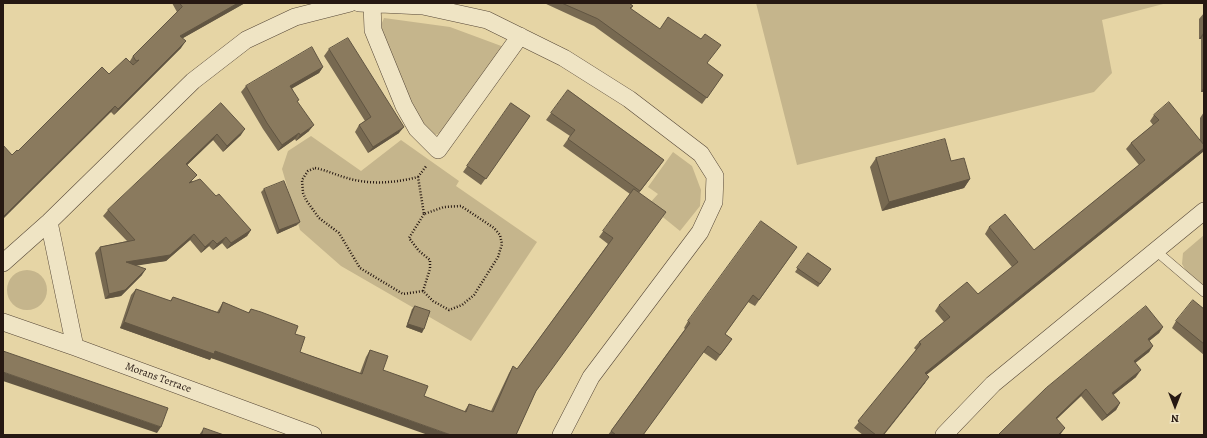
<!DOCTYPE html>
<html>
<head>
<meta charset="utf-8">
<style>
	body { margin:0 }
	#map { position:relative; width:1207px; height:438px; overflow:hidden; background:#e6d5a5; font-family:Alegreya,serif }
	canvas { display:block }
	.frame { position:absolute; inset:0; border:4px solid #261812; pointer-events:none }
	.north { position:absolute; left:1155px; top:386px; width:40px; height:40px; -webkit-text-stroke:3px #efe4c4; paint-order:stroke; rotate:180deg; font-size:11px; font-weight:700; line-height:16px; text-align:center; color:#261812 }
	.north::after { content:''; display:block; margin:auto; width:14px; height:18px; background:#261812; clip-path:polygon(50% 0,100% 100%,50% 72%,0 100%) }
</style>
</head>
<body>
<div id="map">
<canvas width="1207" height="438"></canvas>
<div class="frame"></div>
<div class="north">N</div>
</div>
<script>
const context = document.querySelector('canvas').getContext('2d');
context.lineJoin = 'round';
function fill(path, color) { context.fillStyle = color; context.fill(path, 'evenodd'); }
function trace(path, color, width, dash) { context.strokeStyle = color; context.lineWidth = width; context.lineCap = dash ? 'butt' : 'round'; context.setLineDash(dash || []); context.stroke(path); }
function drawText(font, color, halo, rows, align = 'center') {
  context.font = font + ' Alegreya,serif'; context.lineWidth = 4; context.setLineDash([]); context.textBaseline = 'middle'; context.strokeStyle = halo; context.fillStyle = color; for (const [text, x, y, turn = 0] of rows) {
    context.save(); context.translate(x, y); context.rotate((+turn || 0) * Math.PI / 180); context.textAlign = isNaN(turn) ? turn : align; if (halo) context.strokeText(text, 0, 0); context.fillText(text, 0, 0); context.restore();
  }
}
const green = new Path2D(`
	M756,3H1167L1102,20L1112,73L1094,92L797,165Z
	M384,18L450,27L504,47L446,131L432,136L417,119L379,30Z
	M311,136L361,171L401,140L459,181L456,186L537,242L471,341L341,266L300,230L282,169L288,151Z
	M673,152L692,166L701,190L700,206L680,231L648,205L658,194L648,187Z
	M1204,235V286L1186,271L1182,264L1183,253Z
	M7 290a20 20 0 1 1 40 0a20 20 0 1 1-40 0Z`);
const path = new Path2D(`
	M315,168C326,170 336,175 347,178C370,185 395,183 418,177L424,214L444,207L461,206L494,228L500,235L502,244L498,257L474,295L462,305L449,310L433,301L423,291L403,294L360,268L339,233L319,218L306,200L303,193L302,180L308,171Z
	M418,177L427,165
	M423,291L430,269V260L419,251L409,238L424,214`);
const lane = new Path2D(`
	M1156,251L1204,292`);
const street = new Path2D(`
	M359,3L423,6L487,20L564,58L629,99L701,154L715,176L714,202L700,232L591,377L561,435
	M372,4L373,30L404,106L417,129L438,150L520,36
	M49,222L75,347
	M3,263L49,222L193,81L246,40L295,17L350,3
	M3,322L75,347L313,435
	M944,435L993,384L1204,211`);
const wall = new Path2D(`
	M172,3H245L183,38L181,48L114,115L111,112L12,155L18,151L109,74L130,61L133,56L177,12Z
	M544,3H629L633,6L631,9L723,75L702,104L594,26Z
	M1204,13V92H1201V39H1199V19Z
	M329,49L399,133L368,153L355,132L359,125L365,121L324,56Z
	M323,67L319,73L292,88L309,131L296,141L295,139L278,151L263,129L241,92L246,86Z
	M568,90L664,160L639,193L536,391L516,435L211,358L210,360L120,328L131,295L136,289L170,301L173,297L217,312L219,309L223,302L248,313L251,309L295,334L300,352L360,373L366,357L370,350L383,370L424,396L464,412L469,404L491,411L509,373L513,366L517,369L608,244L599,237L630,194L563,146L570,136L546,120Z
	M221,103L241,135L223,152L213,140L187,165L192,181L216,196L251,230L247,236L227,249L222,243L213,250L209,246L201,253L190,240L166,261L136,265L142,275L121,296L105,299L95,253L100,247L127,241L103,216L108,210Z
	M511,103L530,116L481,185L463,172Z
	M1204,112V151L926,375L925,383L884,435H863L854,428L916,350L914,348L919,342L944,322L935,311L939,305L978,294L1012,267L985,234L989,227L1034,250L1139,165L1126,149L1131,143L1153,125L1150,121L1154,115L1200,140V118Z
	M876,158L951,161L970,179L964,188L882,211L870,167Z
	M264,189L297,225L277,234L261,192Z
	M797,247L755,306L748,302L725,334L732,339L716,361L703,352L643,435H608L685,329L684,328L688,321Z
	M808,253L831,269L818,287L795,272Z
	M415,306L422,333L406,327L412,309Z
	M1204,309V355L1172,328L1176,321Z
	M1163,327L1159,333L1149,341L1153,346L1149,352L1135,363L1136,377L1113,395L1120,403L1116,410L1102,421L1081,396L1057,419L998,435Z
	M204,428L202,435H199Z`);
const shadedWall = new Path2D(`
	M238,3H245L176,42L180,36Z
	M1204,32V34L1201,39H1199Z
	M186,41L181,48L114,115L118,109Z
	M323,67L319,73L286,92L290,86Z
	M1204,87V92H1201Z
	M115,106L111,112L3,219V217Z
	M314,125L309,131L296,141L300,135Z
	M404,127L399,133L368,153L373,147Z
	M245,129L241,135L223,152L227,146Z
	M299,133L295,139L278,151L282,145Z
	M217,134L213,140L182,170L186,164Z
	M1204,148V151L920,380L925,373Z
	M970,179L964,188L882,211L889,202Z
	M300,222L297,225L277,234L279,230Z
	M251,230L247,236L227,249L231,243Z
	M194,234L190,240L166,261L122,268L126,262Z
	M226,237L222,243L213,250L217,244Z
	M213,240L209,246L201,253L205,247Z
	M146,269L142,275L121,296L105,299L109,294Z
	M124,322L215,351L451,435H428L211,358L210,360L120,328Z
	M408,324L424,329L422,333L406,327Z
	M1163,327L1159,333L1143,346L1148,339Z
	M1153,346L1149,352L1129,368L1134,361Z
	M1141,370L1136,377L1107,400L1112,393Z
	M3,372L161,427L157,433L3,381Z
	M929,377L925,383L883,435Z
	M1086,389L1081,396L1051,424L1056,418Z
	M1120,403L1116,410L1102,421L1107,415Z
	M1065,428L1060,435H1058Z`);
const building = new Path2D(`
	M180,3H238L180,36L186,41L118,109L115,106L3,217V145L12,155L17,150L18,151L102,67L109,74L126,58L133,65L139,60L136,61L133,56L182,7Z
	M562,3H629L633,6L630,8L660,29L668,17L701,39L705,34L721,45L707,63L723,75L707,98L598,19Z
	M348,38L404,127L373,147L359,125L371,117L329,49Z
	M312,47L323,67L290,86L299,100L297,101L314,125L300,135L299,133L282,145L267,123L246,86Z
	M568,90L664,160L640,191L568,139L575,130L551,113Z
	M1169,102L1204,145V148L925,373L929,377L883,435H876L858,421L921,344L919,342L950,317L939,305L967,282L978,294L1018,262L989,227L1005,214L1034,250L1145,160L1131,143L1159,120L1154,115Z
	M221,103L245,129L227,146L217,134L186,164L197,175L189,183L200,179L216,196L219,194L251,230L231,243L226,237L217,244L213,240L205,247L194,234L170,255L126,262L146,269L125,290L109,294L100,247L135,240L108,210Z
	M511,103L530,116L486,179L467,166Z
	M945,139L951,161L964,158L970,179L889,202L876,158Z
	M284,181L300,222L279,230L264,189Z
	M634,189L666,212L536,391L516,435H451L215,351L214,354L124,322L136,289L171,301L173,297L219,313L223,302L249,313L251,309L261,312L298,326L295,334L305,337L300,352L362,374L370,350L388,356L383,370L428,386L424,396L466,412L469,404L493,412L513,366L517,369L613,238L603,231Z
	M761,221L797,247L759,300L753,295L725,334L732,339L720,355L708,346L643,435H616L611,431L690,323L688,321Z
	M808,253L831,269L820,284L797,268Z
	M1193,300L1204,309V344L1176,321Z
	M415,306L430,311L424,329L408,324Z
	M1146,306L1163,327L1148,339L1153,346L1134,361L1141,370L1112,393L1120,403L1107,415L1086,389L1056,418L1065,428L1058,435H998L1046,388Z
	M3,351L168,408L161,427L3,372Z
	M204,428L224,435H202Z`);
const streetNames = [
	["Morans Terrace",158,378,20]
];
fill(green, '#c5b58c');
trace(lane, '#564737', 10);
trace(street, '#564737', 18);
trace(path, '#261812', 2.5, [1, 2]);
trace(lane, '#efe4c4', 9);
trace(street, '#efe4c4', 17);
fill(wall, '#776951');
fill(shadedWall, '#615542');
fill(building, '#8a7a5e');
trace(building, '#615542', 1);
drawText('11px', '#261812', '#efe4c4', streetNames);
</script>
</body>
</html>
